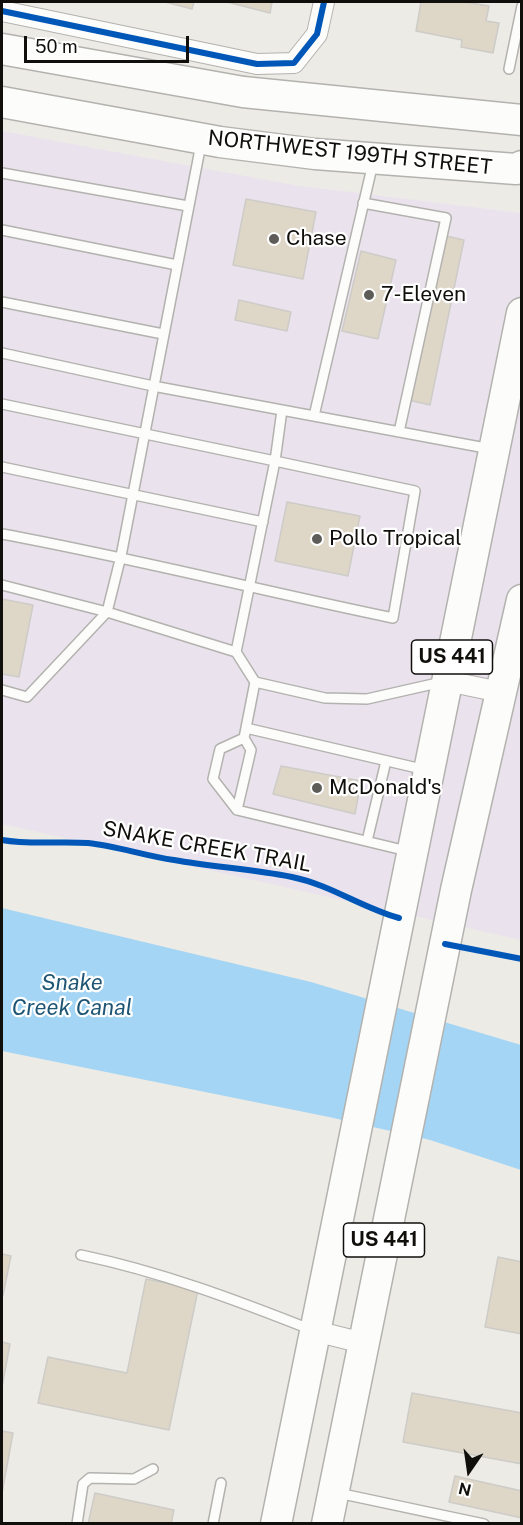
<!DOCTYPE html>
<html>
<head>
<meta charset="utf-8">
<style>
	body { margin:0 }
	#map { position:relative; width:523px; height:1525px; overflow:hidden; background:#edebe6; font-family:"Public Sans",sans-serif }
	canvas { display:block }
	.frame { position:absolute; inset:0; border:3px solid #100f0c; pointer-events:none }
	.north { position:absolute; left:439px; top:1441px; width:60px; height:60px; -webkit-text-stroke:4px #fff; paint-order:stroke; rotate:193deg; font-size:16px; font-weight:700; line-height:24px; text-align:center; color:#100f0c }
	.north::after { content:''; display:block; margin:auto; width:21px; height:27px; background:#100f0c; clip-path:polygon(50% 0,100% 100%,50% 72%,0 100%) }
	.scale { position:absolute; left:24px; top:36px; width:165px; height:27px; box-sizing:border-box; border:3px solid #100f0c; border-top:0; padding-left:8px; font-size:18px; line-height:21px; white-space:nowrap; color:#100f0c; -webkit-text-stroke:4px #fff; paint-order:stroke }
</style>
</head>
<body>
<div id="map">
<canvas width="523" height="1525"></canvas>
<div class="frame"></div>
<div class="north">N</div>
<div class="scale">50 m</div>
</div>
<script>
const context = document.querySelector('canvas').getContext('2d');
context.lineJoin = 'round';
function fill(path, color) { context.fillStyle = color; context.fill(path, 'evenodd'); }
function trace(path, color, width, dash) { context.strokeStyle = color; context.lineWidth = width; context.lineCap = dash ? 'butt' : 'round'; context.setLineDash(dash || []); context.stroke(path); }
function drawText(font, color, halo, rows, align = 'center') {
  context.font = font + ' "Public Sans",sans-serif'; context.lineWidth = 4.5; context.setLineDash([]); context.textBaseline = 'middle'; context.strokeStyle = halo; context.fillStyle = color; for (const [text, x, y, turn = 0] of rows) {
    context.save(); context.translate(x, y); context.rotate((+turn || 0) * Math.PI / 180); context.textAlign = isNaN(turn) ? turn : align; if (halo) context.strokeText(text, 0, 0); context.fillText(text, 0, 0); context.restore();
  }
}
const commercial = new Path2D(`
	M2,131L294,185L521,213V940L2,824Z`);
const water = new Path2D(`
	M2,908L311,982L521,1045V1170L430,1140L329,1117L2,1051Z`);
const building = new Path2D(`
	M165,2H194L192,9Z
	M227,2H272L270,13Z
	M421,2H465L489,6L486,21L499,23L493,53L461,47L462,40L416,31Z
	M246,199L316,212L303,279L233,265Z
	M442,235L464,240L430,405L408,400Z
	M361,251L396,260L378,339L342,331Z
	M239,300L291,312L287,331L235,320Z
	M287,502L360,516L348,576L275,561Z
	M2,599L33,605L19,677L2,674Z
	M281,766L361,781L355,814L273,794Z
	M2,1254L11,1256L3,1295H2Z
	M498,1257L522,1262V1334L485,1327Z
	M146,1279L198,1290L169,1430L38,1403L48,1357L127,1373Z
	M2,1342L10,1344L2,1387Z
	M412,1393L522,1413V1464L403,1442Z
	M2,1431L13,1433L2,1493Z
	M455,1476L522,1491V1518L449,1502Z
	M95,1493L174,1510L171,1524H88Z`);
const lane = new Path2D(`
	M509,69L522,6
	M201,144L121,556L107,612L236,652L255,682L325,698L367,699L442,682
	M2,173L188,206
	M363,203L446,218L399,432
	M2,230L177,265
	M2,302L163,334
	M2,353L153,386L491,449
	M2,404L275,461L236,652
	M314,416L373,163
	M2,467L263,522
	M2,534C133,558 262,591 393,618L415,491L275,461L282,410
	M2,585L107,612L27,697L2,690
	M246,728L426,770
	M244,738L220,749L213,779L237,810L407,851
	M237,810L251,750L244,738L255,682
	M367,841L386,761
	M81,1255C162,1272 236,1300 312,1330
	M338,1493L484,1524
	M77,1524L83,1484L90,1478L134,1479L153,1469
	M213,1524L221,1483`);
const street = new Path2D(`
	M2,11L257,64L294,63L317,34L324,2
	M447,681L500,692
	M315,1331L363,1343`);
const primary = new Path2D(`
	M2,49L243,92L522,120
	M2,102L220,142L315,154L516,169L522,166
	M276,1524L522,313
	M327,1524L456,890L522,600`);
const cycleway = new Path2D(`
	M2,11L257,64L294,63L317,34L324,2
	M2,840C30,845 59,841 88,843C117,846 145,856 174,860C213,867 253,869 292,877C331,885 362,908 399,918
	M445,944L522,959`);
const markers = [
	[274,239,6,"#5d5c58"],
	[369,295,6,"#5d5c58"],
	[317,539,6,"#5d5c58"],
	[317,788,6,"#5d5c58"]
];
const shields = [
	[452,657,81],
	[384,1240,81]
];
const shieldNames = [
	["US 441",452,657],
	["US 441",384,1240]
];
const streetNames = [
	["NORTHWEST 199TH STREET",350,153,6],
	["SNAKE CREEK TRAIL",207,847,10]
];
const poiNames = [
	["Chase",286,239],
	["7-Eleven",381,295],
	["Pollo Tropical",329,539],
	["McDonald's",329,788]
];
const waterNames = [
	["Snake",72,983],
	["Creek Canal",72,1008]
];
fill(commercial, '#eae3ed');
fill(water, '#a4d5f4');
fill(building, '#ded6c7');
trace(building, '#ceccc8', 1.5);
trace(lane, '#b3b2ae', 12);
trace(street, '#b3b2ae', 22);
trace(primary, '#b3b2ae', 33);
trace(lane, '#fcfcfb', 9);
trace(street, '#fcfcfb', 20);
trace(primary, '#fcfcfb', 30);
trace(cycleway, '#0057b8', 6);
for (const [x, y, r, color] of markers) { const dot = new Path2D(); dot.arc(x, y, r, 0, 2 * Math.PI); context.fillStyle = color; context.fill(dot); trace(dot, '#fff', 2); }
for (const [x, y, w] of shields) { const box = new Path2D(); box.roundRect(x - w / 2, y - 17, w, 34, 4.5); context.fillStyle = '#fff'; context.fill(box); trace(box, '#100f0c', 1.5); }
drawText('bold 20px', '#100f0c', null, shieldNames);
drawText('21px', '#100f0c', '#fff', streetNames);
drawText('21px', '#100f0c', '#fff', poiNames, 'left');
drawText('italic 22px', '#1f5574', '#fff', waterNames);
</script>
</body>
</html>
